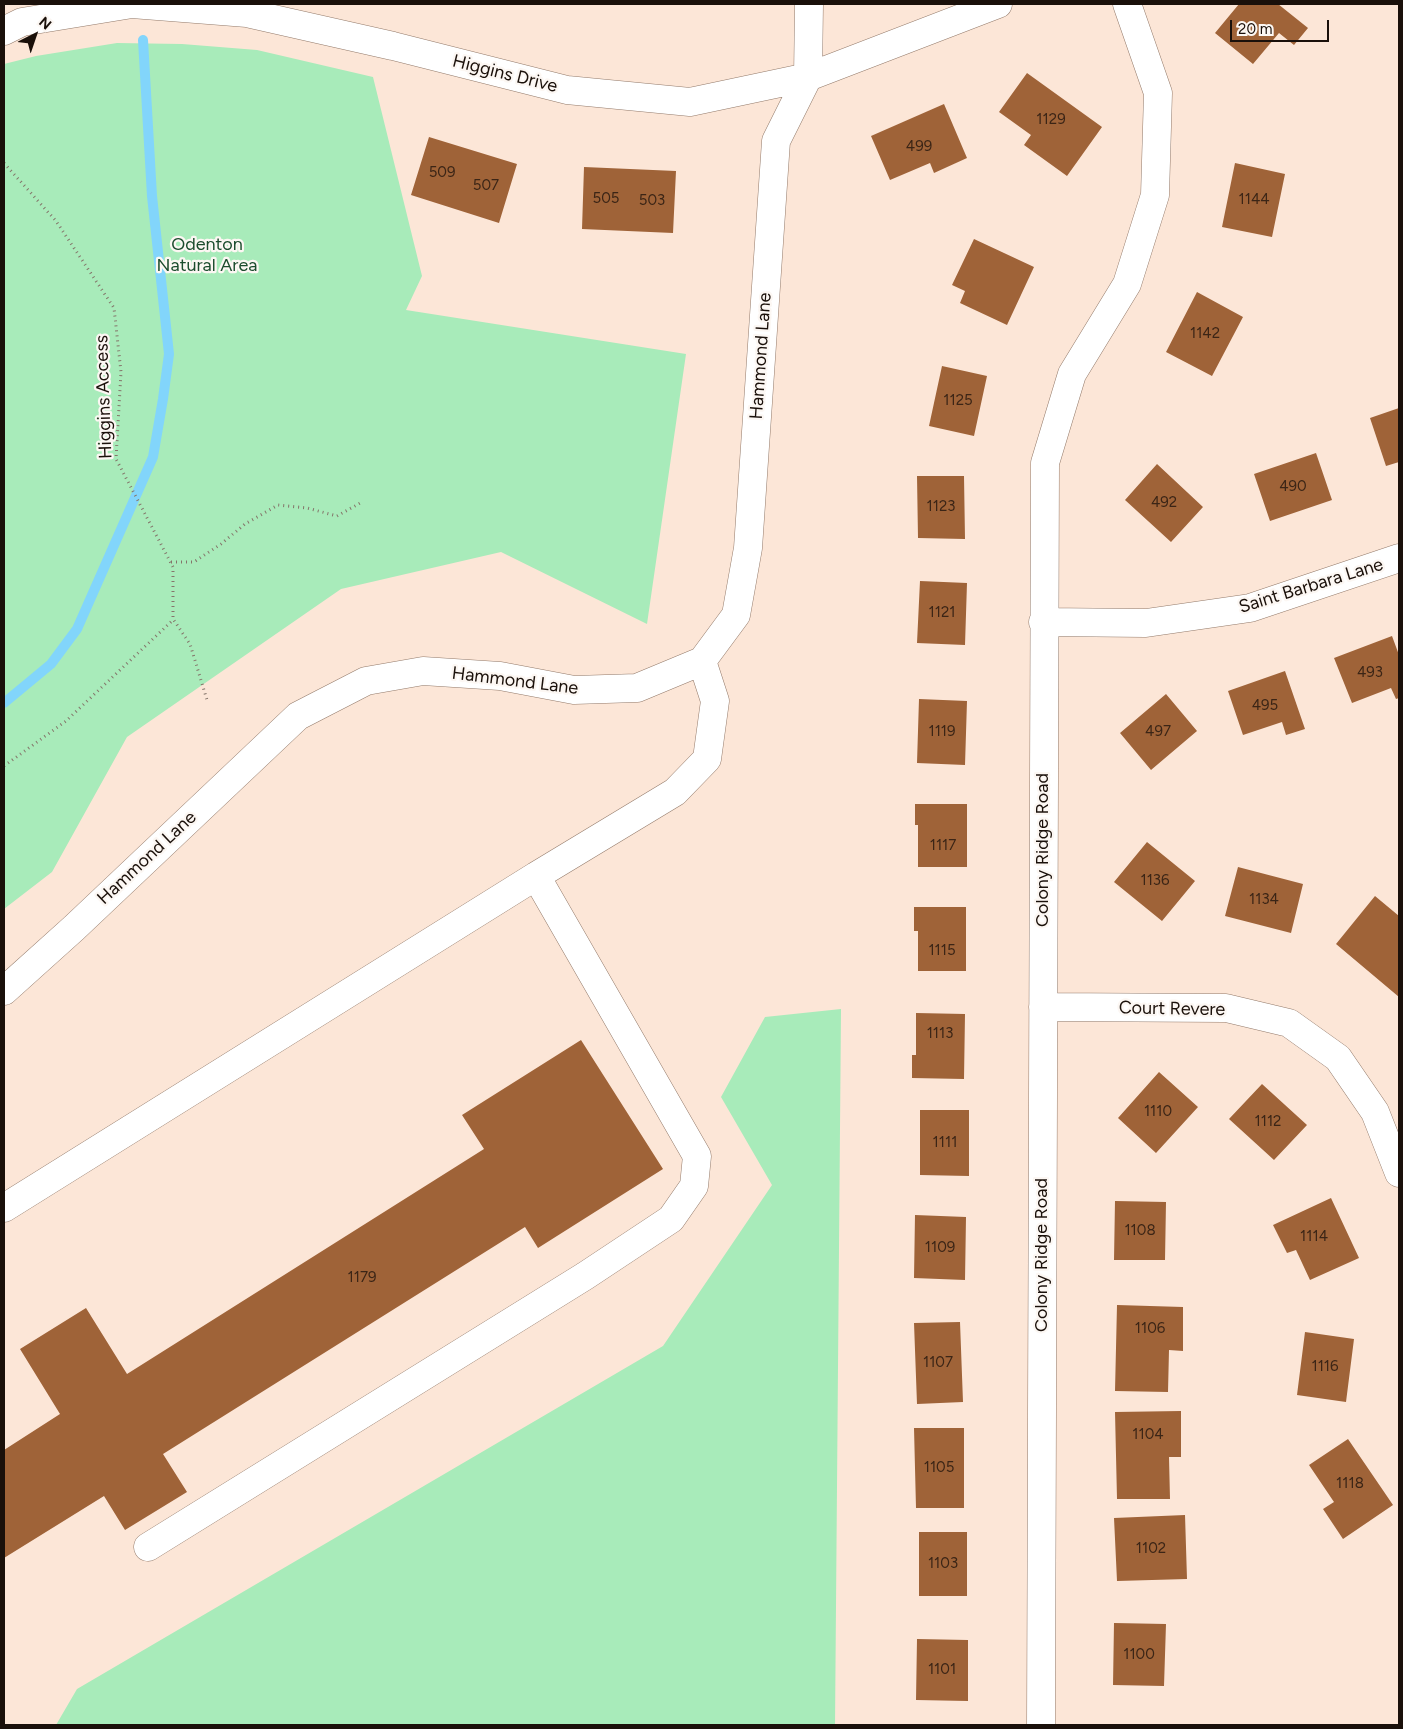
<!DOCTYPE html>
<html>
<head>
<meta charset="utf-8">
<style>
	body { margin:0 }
	#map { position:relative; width:1403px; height:1729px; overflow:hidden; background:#fce6d7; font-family:Figtree,sans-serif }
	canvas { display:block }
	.frame { position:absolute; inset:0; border:5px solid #1a100a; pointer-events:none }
	.north { position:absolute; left:10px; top:10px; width:50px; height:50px; -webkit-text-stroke:4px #fcf7f3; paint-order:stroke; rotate:41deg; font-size:14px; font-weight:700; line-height:20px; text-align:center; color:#1a100a }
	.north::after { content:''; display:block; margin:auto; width:18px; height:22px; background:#1a100a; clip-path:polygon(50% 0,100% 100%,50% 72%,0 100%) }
	.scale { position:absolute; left:1230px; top:20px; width:99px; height:22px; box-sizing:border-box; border:2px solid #1a100a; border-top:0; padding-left:6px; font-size:15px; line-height:18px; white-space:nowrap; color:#1a100a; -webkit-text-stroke:4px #fcf7f3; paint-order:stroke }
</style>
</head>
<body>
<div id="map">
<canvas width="1403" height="1729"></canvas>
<div class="frame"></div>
<div class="north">N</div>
<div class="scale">20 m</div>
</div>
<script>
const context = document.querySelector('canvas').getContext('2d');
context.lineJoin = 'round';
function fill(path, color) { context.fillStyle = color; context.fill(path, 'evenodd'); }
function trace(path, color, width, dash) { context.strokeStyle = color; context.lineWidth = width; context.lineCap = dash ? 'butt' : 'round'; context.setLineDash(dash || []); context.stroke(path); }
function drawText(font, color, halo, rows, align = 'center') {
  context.font = font + ' Figtree,sans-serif'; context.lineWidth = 4.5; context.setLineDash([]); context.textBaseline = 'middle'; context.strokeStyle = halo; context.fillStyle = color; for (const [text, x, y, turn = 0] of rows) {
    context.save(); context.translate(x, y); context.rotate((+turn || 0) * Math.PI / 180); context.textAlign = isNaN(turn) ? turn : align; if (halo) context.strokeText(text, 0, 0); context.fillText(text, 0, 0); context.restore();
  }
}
const green = new Path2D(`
	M117,43L182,44L257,50L373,77L422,276L406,310L686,354L647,624L501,552L341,589L127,737L52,872L4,909V64L36,56Z
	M841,1009L835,1725H56L77,1689L663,1346L772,1185L721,1097L765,1017Z`);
const stream = new Path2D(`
	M4,703L51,664L77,629L153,457L163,399L169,354L152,196L143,40`);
const building = new Path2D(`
	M1239,4H1278L1308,28L1294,45L1279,33L1253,64L1215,33Z
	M1027,73L1102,127L1067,176L1024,145L1031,135L999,112Z
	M944,104L967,158L934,173L930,163L890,180L871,136Z
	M429,137L517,164L499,223L411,195Z
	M1235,163L1285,174L1272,237L1222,227Z
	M584,167L676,171L673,233L582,229Z
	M974,239L1034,267L1007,325L960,303L965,291L952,285Z
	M1197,292L1243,317L1212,376L1166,352Z
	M942,366L987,376L974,436L929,426Z
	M1399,408V462L1386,466L1370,418Z
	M1316,453L1332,500L1270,521L1254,474Z
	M1157,464L1203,507L1171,542L1125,500Z
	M917,476H964L965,539L918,538Z
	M920,581L967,583L965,645L917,643Z
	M1392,636L1399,655V698L1396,699L1391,688L1352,703L1334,658Z
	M1285,671L1305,729L1286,735L1282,722L1243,735L1228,691Z
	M1166,694L1197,731L1151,770L1120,733Z
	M919,699L967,701L965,765L917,763Z
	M915,804H967V867H918V825H915Z
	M1147,842L1195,881L1162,921L1114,882Z
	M1238,867L1303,884L1291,933L1225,916Z
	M1375,896L1399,916V997L1336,944Z
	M914,907H966V971H918V931H914Z
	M916,1013L965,1014L964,1079L912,1078V1055H916Z
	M581,1040L663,1169L538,1248L525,1227L163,1454L187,1492L125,1530L104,1496L4,1558V1450L60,1414L20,1349L86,1308L127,1374L484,1149L462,1115Z
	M1159,1072L1198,1107L1156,1153L1118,1118Z
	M1262,1084L1307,1125L1274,1160L1229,1119Z
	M920,1110H969V1176L920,1175Z
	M1331,1198L1359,1258L1310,1280L1296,1250L1287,1253L1273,1225Z
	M1115,1201L1166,1202L1165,1260H1114Z
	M915,1215L966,1217L965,1280L914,1278Z
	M1117,1305L1183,1307V1351L1169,1350L1168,1392L1115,1391Z
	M960,1322L963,1402L917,1404L914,1323Z
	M1305,1332L1354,1339L1346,1402L1297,1395Z
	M1181,1411V1457H1169L1170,1499H1117L1115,1412Z
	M914,1428H964V1508H916Z
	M1348,1439L1393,1505L1343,1539L1323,1509L1334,1502L1309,1465Z
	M1185,1515L1187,1579L1117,1581L1114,1518Z
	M919,1532H967V1596H919Z
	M1114,1623L1166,1624L1164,1686L1113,1685Z
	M917,1639L968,1640V1701L916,1700Z`);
const path = new Path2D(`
	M4,163L56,221L114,308L121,372L116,459L173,567V619L190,644L207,700
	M171,562H194L221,544L245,524L278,505L307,508L337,516L362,502
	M4,766L66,721L173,620`);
const minor = new Path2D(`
	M4,31L22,22L132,4L247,13L393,46L567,90L690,102L808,77L998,4
	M1043,622L1146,623L1250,608L1399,558
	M4,991L74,928L298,716L366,681L423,671L500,676L574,690L637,688L702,661L736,615L748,548L776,141L808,77L809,4
	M1043,1007L1226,1008L1289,1023L1338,1058L1375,1112L1399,1173
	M4,1208L536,876
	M148,1547L585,1276L671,1219L694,1186L697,1156L536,876L675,792L707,759L715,701L702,661
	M1041,1725L1045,463L1072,374L1127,284L1155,195L1158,93L1127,4`);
const numberNames = [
	["1129",1051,120],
	["499",919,147],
	["509",442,173],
	["507",486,186],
	["505",606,199],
	["1144",1254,200],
	["503",652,201],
	["1142",1205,334],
	["1125",958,401],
	["490",1293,487],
	["492",1164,503],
	["1123",941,507],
	["1121",942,613],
	["493",1370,673],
	["495",1265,706],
	["1119",942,732],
	["497",1158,732],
	["1117",943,846],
	["1136",1155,881],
	["1134",1264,900],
	["1115",942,951],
	["1113",940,1034],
	["1110",1158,1112],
	["1112",1268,1122],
	["1111",945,1143],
	["1108",1140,1231],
	["1114",1314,1237],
	["1109",940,1248],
	["1179",362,1278],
	["1106",1150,1329],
	["1107",938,1363],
	["1116",1325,1367],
	["1104",1148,1435],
	["1105",939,1468],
	["1118",1350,1484],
	["1102",1151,1549],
	["1103",943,1564],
	["1100",1139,1655],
	["1101",942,1670]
];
const streetNames = [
	["Higgins Drive",505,74,14],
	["Hammond Lane",761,356,-86],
	["Higgins Access",104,397,-92],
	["Saint Barbara Lane",1311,586,-17],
	["Hammond Lane",515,681,7],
	["Colony Ridge Road",1043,850,-90],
	["Hammond Lane",147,858,-43],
	["Court Revere",1172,1009,1],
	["Colony Ridge Road",1042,1255,-90]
];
const parkNames = [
	["Odenton",207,245],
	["Natural Area",207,266]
];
fill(green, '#a8ebba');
trace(stream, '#82d5fb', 10);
fill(building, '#9f6338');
trace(minor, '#937a6a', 29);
trace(path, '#84756a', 3, [1, 4]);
trace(minor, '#fff', 28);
drawText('15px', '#3b2516', null, numberNames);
drawText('18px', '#1a100a', '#fcf7f3', streetNames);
drawText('18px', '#1b4c2d', '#fcf7f3', parkNames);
</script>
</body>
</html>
